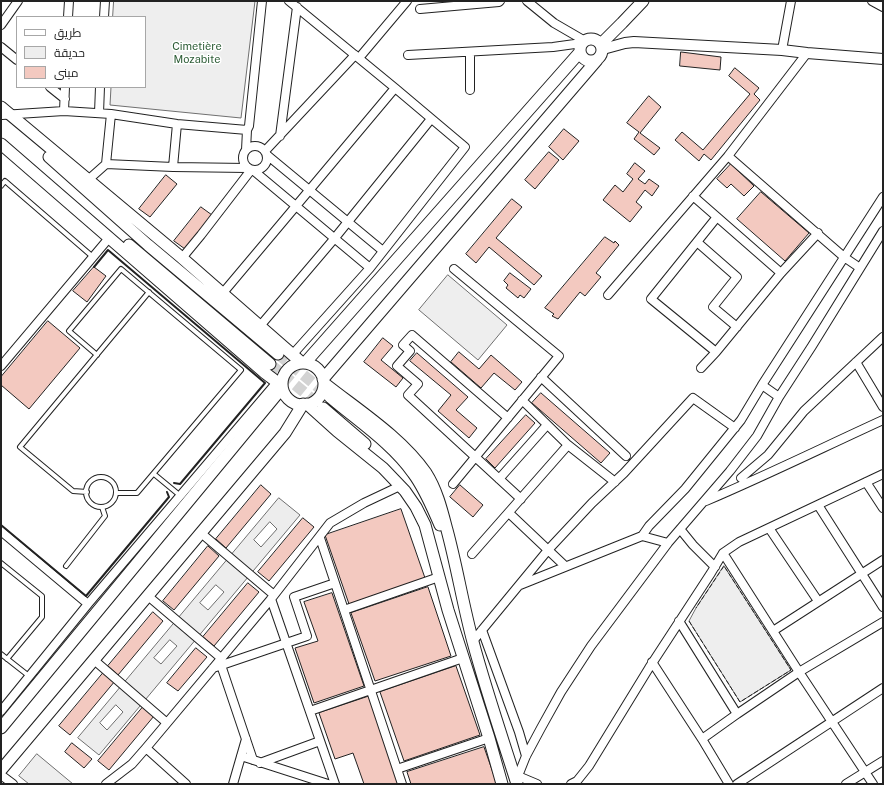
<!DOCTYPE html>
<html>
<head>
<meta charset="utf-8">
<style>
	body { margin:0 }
	#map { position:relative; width:884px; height:785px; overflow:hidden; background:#fff; font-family:"Public Sans",Cairo,sans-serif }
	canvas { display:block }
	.frame { position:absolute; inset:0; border:2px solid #222; pointer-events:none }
	.legend { position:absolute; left:16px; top:16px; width:130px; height:72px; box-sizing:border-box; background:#fff; border:1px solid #a7a7a7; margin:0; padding:5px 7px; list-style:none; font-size:12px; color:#222 }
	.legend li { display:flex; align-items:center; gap:8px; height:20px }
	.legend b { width:20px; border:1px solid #a7a7a7 }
</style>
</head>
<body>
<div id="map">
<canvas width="884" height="785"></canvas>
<div class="frame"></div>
<ul class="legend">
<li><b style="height:5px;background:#fff"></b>طريق</li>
<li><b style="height:11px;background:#eee"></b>حديقة</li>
<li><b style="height:11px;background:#f3c9c0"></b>مبنى</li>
</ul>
</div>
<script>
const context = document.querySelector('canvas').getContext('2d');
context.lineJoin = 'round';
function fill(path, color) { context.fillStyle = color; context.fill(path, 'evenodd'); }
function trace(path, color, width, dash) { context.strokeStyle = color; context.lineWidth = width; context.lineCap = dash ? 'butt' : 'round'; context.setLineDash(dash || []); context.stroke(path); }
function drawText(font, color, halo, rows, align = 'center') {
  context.font = font + ' "Public Sans",sans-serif'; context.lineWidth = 3; context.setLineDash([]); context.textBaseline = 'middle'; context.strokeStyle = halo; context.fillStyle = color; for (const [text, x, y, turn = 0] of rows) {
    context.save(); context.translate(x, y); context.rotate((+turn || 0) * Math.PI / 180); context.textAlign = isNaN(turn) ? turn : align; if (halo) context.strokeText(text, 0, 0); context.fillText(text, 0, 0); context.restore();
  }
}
const green = new Path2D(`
	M114,1H255L241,118L110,105L111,87H145V17H113Z
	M448,275L507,325L478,360L419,310Z
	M724,566L791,670L740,702L689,621L696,608Z
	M37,754L73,784H29L19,776Z`);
const parking = new Path2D(`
	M279,498L300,515L99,755L78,738ZM270,522L277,529L261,547L254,540ZM216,585L224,592L208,610L200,603ZM170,640L177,646L161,664L154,658ZM116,705L123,712L107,730L100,723Z`);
const building = new Path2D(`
	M681,52L721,57L720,70L680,66Z
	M735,68L759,88L754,94L760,100L711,160L704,154L699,161L675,140L682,132L703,150L750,94L729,76Z
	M649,96L661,107L640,133L660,148L654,155L634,139L639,132L627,123Z
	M564,129L579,141L563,160L549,147Z
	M549,152L559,160L535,189L525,180Z
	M635,163L645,171L638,179L645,184L649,179L659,186L652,196L645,190L636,202L642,207L630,222L603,200L615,185L623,192L633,179L627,174Z
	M731,164L754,186L744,196L731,184L727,188L717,179Z
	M166,175L177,184L150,217L139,209Z
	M761,192L809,233L785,261L737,219Z
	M512,199L522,207L496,238L542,276L534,285L489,247L476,263L466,254Z
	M201,207L212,215L185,249L174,241Z
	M605,237L614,243L615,241L619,245L596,273L601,277L585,296L580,292L558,319L552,316L554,314L545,308Z
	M94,267L106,276L87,302L73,291Z
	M510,273L531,289L524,298L520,295L518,298L506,288L508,285L504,281Z
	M48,321L80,348L29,409L1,385V377Z
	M383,338L393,346L381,360L403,378L396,387L364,362Z
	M459,352L479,369L491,355L522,382L515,390L494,373L481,388L451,362Z
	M417,353L468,397L456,410L477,428L469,438L438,411L451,395L410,361Z
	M541,393L610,453L601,463L532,403Z
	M526,415L535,423L495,468L486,459Z
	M261,485L271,494L226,548L216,539Z
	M460,485L483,505L473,517L450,497Z
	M401,509L425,578L349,604L325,535Z
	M303,518L314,527L269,581L258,572Z
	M208,546L219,556L174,610L163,601Z
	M248,583L259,592L214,646L203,637Z
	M428,587L451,656L375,681L351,613Z
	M332,593L364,686L314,703L295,648L318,641L304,602Z
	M153,612L163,621L118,675L108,666Z
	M196,648L207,657L178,691L167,683Z
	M456,666L480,735L404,761L380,692Z
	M104,672L115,681L70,735L59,726Z
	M370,696L399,784H364L353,753L335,759L319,713Z
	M143,707L154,716L109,770L98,761Z
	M72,743L92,759L84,768L65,752Z
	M484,747L497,784H411L407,772Z`);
const secondaryTunnel = new Path2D(`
	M278,354L330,397
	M270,364L323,408`);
const service = new Path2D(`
	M1,186L5,181L93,257
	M97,355L69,331L121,269L241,370L137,493H117
	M154,474L177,493
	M86 492a15 15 0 1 1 30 0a15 15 0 1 1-30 0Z
	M87,492L73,491L20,447L149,292
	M1,563L42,596V617L7,659
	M66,566L105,516L102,507
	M1,654L29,676`);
const minor = new Path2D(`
	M289,1L395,88L465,147L370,268L293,354
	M527,1L554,23L585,41
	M872,1L883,7
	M420,9L499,2L500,1
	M68,17L69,1
	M104,17L105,1
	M1,25L18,1
	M1,47L17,60
	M782,50L791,1
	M470,52V90
	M408,55L553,47L582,43
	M359,58L407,1
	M50,87L65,99
	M64,111L65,87
	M99,113L100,87
	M2,115L64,111L111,114L177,124L247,130
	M280,136L297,7
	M243 158a12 12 0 1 1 24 0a12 12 0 1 1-24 0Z
	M246,150L247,130L249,126L262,1
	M265,151L355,55
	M267,155L383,251
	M728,156L844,257L860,268
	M106,164L111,114
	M173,167L177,124
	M254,171L370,268
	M88,180L106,164L173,167L247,168
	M693,196L781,273
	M697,242L737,277L713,307L737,327
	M182,258L201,235L251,170
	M222,294L296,206L395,88
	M608,295L728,156L807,53
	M260,326L334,239L431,119
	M716,352L651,299L717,217
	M856,362L883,407
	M1,366L109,238
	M701,368L716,352L781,273L818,233
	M541,377L626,456
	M762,385L779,397
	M522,400L568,445L615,482
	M508,418L412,335L403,345L410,351L397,366L418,384L408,395L521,499
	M741,478L768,455L804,411L883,337
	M499,479L547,425
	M866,482L883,508
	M453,484L559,356L454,269
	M706,501C765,476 824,447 883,420
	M818,505L883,607
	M509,513L565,566
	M769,528L818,601
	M680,529L693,545L715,567
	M1,531L88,604
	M201,533L274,595
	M642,536L668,543
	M320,538L402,784
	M723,553L799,672L873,784
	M472,554L568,445
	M520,585L642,536L649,526L685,489L741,420L762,385L883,197
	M148,596L221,658
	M271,599L335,784
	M344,610L439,577
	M679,621L737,714
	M482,630L519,732L526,756
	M773,631L883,560
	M473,641L548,550L592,503L624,473L693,398L735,428
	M94,660L167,723
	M652,662L702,739L729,784
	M221,665L253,760
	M213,668L307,636L294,597L335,583
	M1,711L88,604L277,382
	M310,711L463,658
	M702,739L737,714L799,672L883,622
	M146,748L186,784
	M241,756L328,784
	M260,763L320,741
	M397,769L489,738
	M1,775L13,784
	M518,776L537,784
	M516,781L526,756L541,728L561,692L591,646L668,543L730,471L757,436L779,397L812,346L883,231
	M106,784L132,764L146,748L271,599L330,523L364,503L400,486
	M233,784L246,739
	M571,784L577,781L589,766L649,668L711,573L723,553L739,542L883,474
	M737,784L883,688
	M846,784L883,761`);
const tertiary = new Path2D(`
	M603,49L625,43L634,42L782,50L807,53L883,59`);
const secondary = new Path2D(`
	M580 50a11 11 0 1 1 22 0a11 11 0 1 1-22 0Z
	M601,44L622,23L643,1
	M1,107L182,258L302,363
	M1,144L265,373L277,382H282
	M49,157L148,245L278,354
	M129,245L270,364
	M305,363L580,52
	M282 384a21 21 0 1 1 42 0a21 21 0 1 1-42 0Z
	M323,379L597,60
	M324,383C358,410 401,437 426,473C437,490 442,511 447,530C457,567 463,605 473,642C486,690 502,737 517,784
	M330,397C358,421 392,443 413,473C425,489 432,507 440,525
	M307,404L337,431L383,468L405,491L416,507L425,525L448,610L489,738L502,784
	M323,408L365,444
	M1,728L282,388
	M1,770L285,433L303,404`);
const fence = new Path2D(`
	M689,621L740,702L791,670L724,566L696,608`);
const wall = new Path2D(`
	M94,267L108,250L265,383L180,484L174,483
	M1,525L86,596L169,497L167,492`);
const parkNames = [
	["Cimetière",197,47],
	["Mozabite",197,60]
];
fill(green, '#eee');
trace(green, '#6f6f6f', 1);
fill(parking, '#ededed');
trace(parking, '#6f6f6f', 1);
fill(building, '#f3c9c0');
trace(building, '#222', 1);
trace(secondaryTunnel, '#d3d3d3', 11, [11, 5.5]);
trace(service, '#222', 6);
trace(minor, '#222', 10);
trace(tertiary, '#222', 12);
trace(secondary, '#222', 13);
trace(service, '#fff', 4);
trace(minor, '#fff', 8);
trace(tertiary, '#fff', 10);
trace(secondary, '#fff', 11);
trace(fence, '#222', 1, [5, 2]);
trace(wall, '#222', 2);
drawText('11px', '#2f5e38', '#fff', parkNames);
</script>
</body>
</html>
